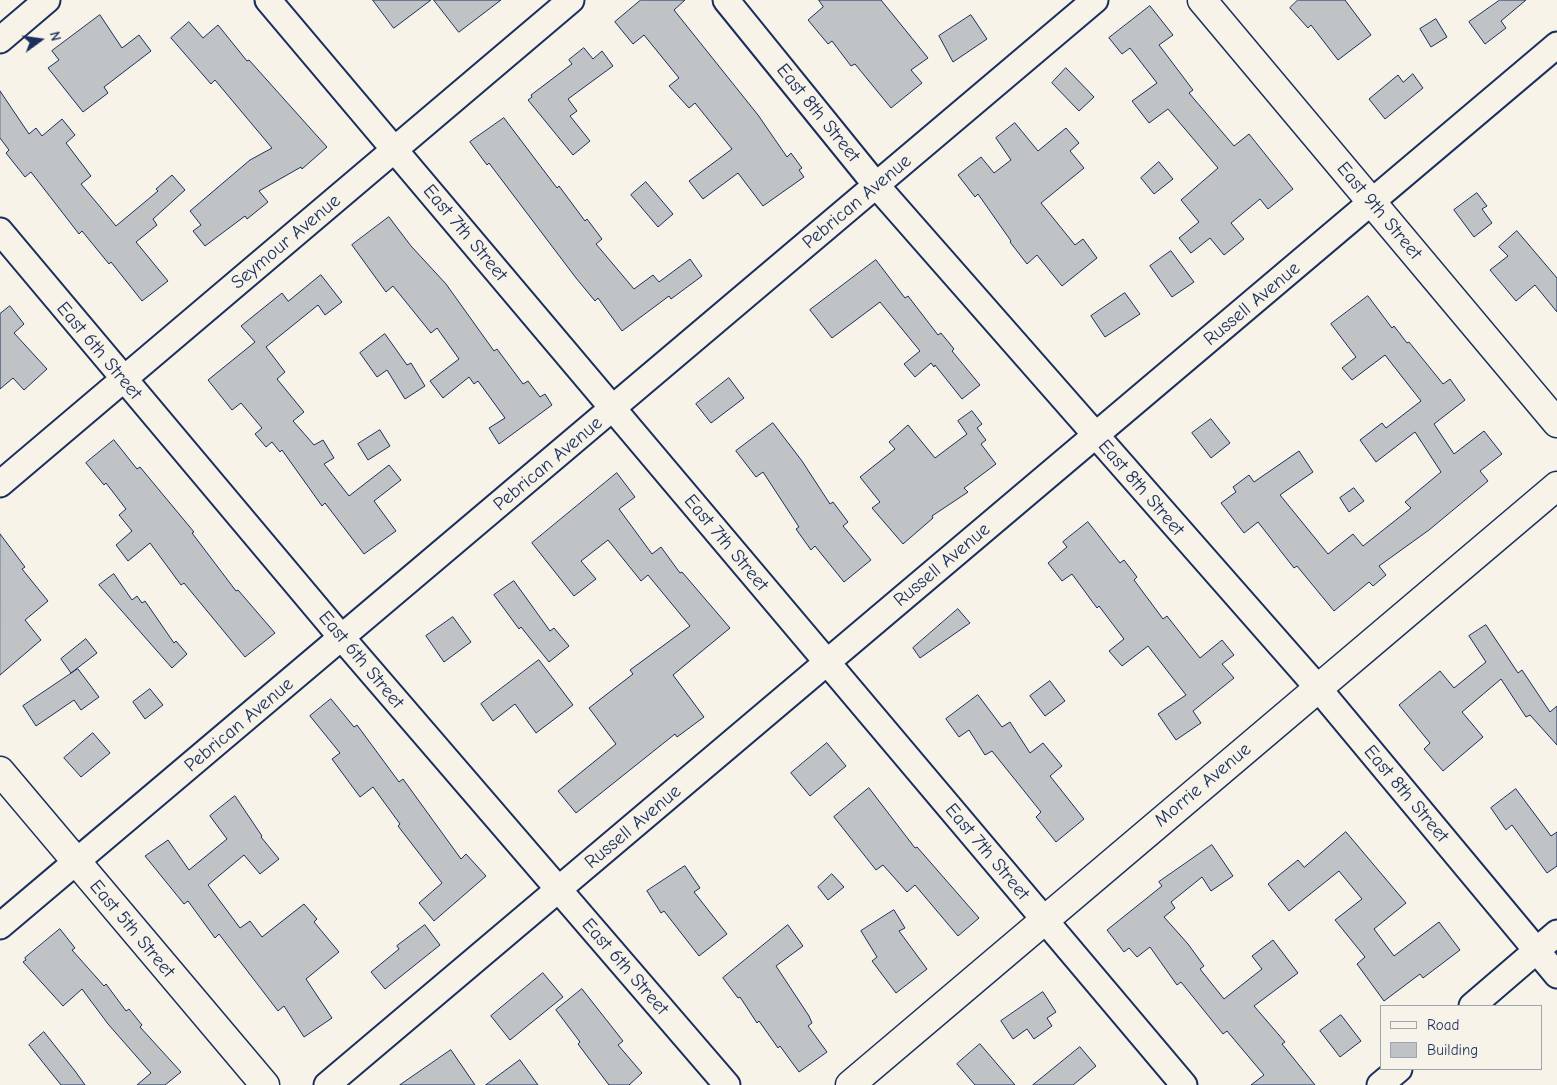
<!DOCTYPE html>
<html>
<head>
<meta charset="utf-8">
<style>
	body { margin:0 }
	#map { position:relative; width:1557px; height:1085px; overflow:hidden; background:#f7f3e8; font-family:"Comic Neue",sans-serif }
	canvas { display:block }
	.legend { position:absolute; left:1380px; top:1005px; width:162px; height:65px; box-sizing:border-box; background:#f7f3e8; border:1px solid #9fa5b1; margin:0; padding:6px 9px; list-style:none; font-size:15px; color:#1b2f5e }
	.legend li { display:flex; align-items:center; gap:10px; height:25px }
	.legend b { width:25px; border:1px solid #9fa5b1 }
	.north { position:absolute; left:15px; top:15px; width:50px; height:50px; -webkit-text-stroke:4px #f7f3e8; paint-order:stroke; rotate:76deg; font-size:14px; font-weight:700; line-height:20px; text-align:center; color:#1b2f5e }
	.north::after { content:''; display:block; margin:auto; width:18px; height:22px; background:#1b2f5e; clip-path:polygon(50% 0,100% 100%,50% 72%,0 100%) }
</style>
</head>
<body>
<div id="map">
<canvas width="1557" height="1085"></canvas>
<ul class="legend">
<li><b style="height:6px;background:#f7f3e8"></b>Road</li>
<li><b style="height:14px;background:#c0c3c5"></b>Building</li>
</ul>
<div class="north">N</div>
</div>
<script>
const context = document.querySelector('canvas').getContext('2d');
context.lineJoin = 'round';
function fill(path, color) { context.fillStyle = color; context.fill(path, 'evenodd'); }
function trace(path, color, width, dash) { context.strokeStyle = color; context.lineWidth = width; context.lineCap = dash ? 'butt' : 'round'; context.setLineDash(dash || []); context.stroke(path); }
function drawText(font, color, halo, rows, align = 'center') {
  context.font = font + ' "Comic Neue",sans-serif'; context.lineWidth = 5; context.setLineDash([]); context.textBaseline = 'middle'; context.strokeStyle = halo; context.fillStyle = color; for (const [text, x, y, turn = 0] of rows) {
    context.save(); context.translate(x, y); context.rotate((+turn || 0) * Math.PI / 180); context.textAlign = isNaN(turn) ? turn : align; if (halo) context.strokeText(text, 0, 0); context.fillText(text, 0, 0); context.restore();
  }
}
const building = new Path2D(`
	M373,0H431L394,28Z
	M434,0H501L459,32Z
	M641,0H685L674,10L758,115L787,157L791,153L802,168L799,170L804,177L763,206L738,173L703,199L689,181L732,149L695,103L689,108L669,86L679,78L644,35L633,44L615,22Z
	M819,0H881L928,58L911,70L922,83L891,108L855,64L851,66L832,41L828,44L808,20L823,7Z
	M1298,0H1345L1371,35L1338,60L1311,25L1308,28L1290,8Z
	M1500,0H1526L1501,21L1506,28L1485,44L1469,22Z
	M1150,6L1173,35L1159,45L1193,90L1189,93L1234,146L1249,134L1293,189L1268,209L1260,199L1231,223L1244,239L1224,255L1210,238L1191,253L1179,238L1199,222L1181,200L1218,168L1168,109L1149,123L1132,101L1157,83L1130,48L1122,54L1109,38Z
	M100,15L122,48L139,35L151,51L104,87L108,93L83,112L48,68L59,60L52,51Z
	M971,15L987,39L953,62L939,36Z
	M1436,19L1447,37L1431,47L1420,29Z
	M189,22L203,38L218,25L247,61L249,60L327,147L302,169L301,167L259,191L268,202L247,219L245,216L205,246L193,231L201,225L190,211L250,160L272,148L215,80L211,84L171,38Z
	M584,48L593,59L602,51L613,66L568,99L577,111L570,116L590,141L573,155L528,100L532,97L531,95L572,64L569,60Z
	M1066,68L1094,97L1079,111L1052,83Z
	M1413,74L1423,88L1385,119L1369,99L1398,75L1403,82Z
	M0,91L29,134L36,128L42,136L62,119L75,135L66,143L91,176L81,184L116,226L158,191L156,189L172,175L185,190L153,219L157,225L136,242L168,281L142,301L111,262L109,264L82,231L79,234L31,172L25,177L6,153L9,150L0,138Z
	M504,118L557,188L559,186L585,221L587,219L602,239L596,244L634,289L653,275L659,282L690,259L702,276L671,299L669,296L622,331L598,298L595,301L576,278L489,163L487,165L470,142Z
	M1015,123L1038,151L1066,128L1079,143L1070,151L1084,168L1041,203L1075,245L1083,239L1097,258L1062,286L1037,255L1027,264L1010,242L1011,241L978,194L975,197L958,175L981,157L994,173L1011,160L996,138Z
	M1159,162L1173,179L1154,194L1141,178Z
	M646,182L673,214L658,227L631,195Z
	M1477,193L1487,206L1482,209L1492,223L1474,237L1454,210Z
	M389,217L411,246L446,284L494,351L497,349L523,384L528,381L540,397L545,394L552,405L499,444L489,428L505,418L478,381L474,384L469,377L443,398L430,381L459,359L437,328L431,333L393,286L386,292L352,245Z
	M1517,231L1557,278V312L1535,285L1516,301L1490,270L1508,256L1499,247Z
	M1171,251L1194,282L1172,297L1150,266Z
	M876,260L905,298L908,296L938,335L941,333L954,349L952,351L980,385L962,399L935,365L934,367L931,363L915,377L904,364L920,351L880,302L832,338L810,310Z
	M321,275L342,302L325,315L318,305L266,347L285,372L277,379L304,412L293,421L314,445L323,440L334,458L324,464L349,496L389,465L401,480L374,501L396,531L364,554L325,503L322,506L282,450L280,452L272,442L266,447L255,434L262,428L241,403L232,410L208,380L255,342L241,326L282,293L288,301Z
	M1125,293L1140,314L1105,337L1091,316Z
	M1368,296L1392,328L1394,326L1407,343L1409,342L1443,384L1450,379L1465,400L1434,424L1454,454L1484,431L1502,454L1480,471L1488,481L1429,530L1379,566L1386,575L1373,586L1369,582L1334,611L1297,566L1294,568L1258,522L1244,533L1221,503L1236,492L1233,487L1249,475L1254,482L1299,451L1313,472L1280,495L1328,554L1353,534L1363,546L1411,508L1405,502L1441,472L1415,432L1376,462L1360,440L1382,423L1386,428L1421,401L1385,355L1352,380L1342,368L1356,357L1331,324Z
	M10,306L24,324L14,333L47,369L24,390L13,378L0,389V314Z
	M385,334L407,365L411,363L425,386L405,399L387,370L377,377L360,353Z
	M729,378L744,398L711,423L696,404Z
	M972,411L982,424L977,428L986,440L981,444L996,464L964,488L968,492L932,516L933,518L903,544L872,508L880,502L860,477L895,449L889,442L908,425L935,458L967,434L958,421Z
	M1211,419L1230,443L1211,458L1192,433Z
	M773,423L802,461L830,504L833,502L848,522L843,526L871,560L844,582L815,546L811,550L796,529L799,527L763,472L756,477L736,451Z
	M380,430L390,446L368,460L358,444Z
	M114,440L137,469L140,467L194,532L192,533L236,591L238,590L275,633L245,657L184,583L181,585L150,543L128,561L116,545L132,531L119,515L126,509L106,483L104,485L86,463Z
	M617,473L635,497L619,509L652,554L661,547L680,573L682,572L730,628L673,675L704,717L677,737L675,734L576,813L558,791L616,744L589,708L633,674L630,670L690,626L648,575L641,581L608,540L581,561L596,579L574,596L532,543Z
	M1354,488L1364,501L1349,512L1340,498Z
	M1088,522L1120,563L1124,560L1137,577L1134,580L1163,619L1167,616L1200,658L1222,640L1234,655L1222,664L1234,678L1193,711L1201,723L1176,740L1158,714L1186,695L1148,646L1122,666L1109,651L1124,639L1099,606L1097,608L1072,574L1062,581L1048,563L1067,547L1063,542Z
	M0,534L25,567L22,569L48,601L25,620L41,640L0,675Z
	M114,574L132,600L137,596L142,603L145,601L174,643L176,641L187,654L172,668L99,585Z
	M514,581L550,631L554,628L569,646L549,662L521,627L519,629L494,595Z
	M958,609L970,623L920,658L913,648Z
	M453,617L471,642L444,662L426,636Z
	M1486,625L1518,673L1522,670L1550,712L1557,706V745L1530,715L1526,717L1501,679L1462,712L1483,737L1443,771L1424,749L1430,743L1399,705L1440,671L1454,688L1486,662L1469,636Z
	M86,639L97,653L71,673L61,659Z
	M539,660L573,705L536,733L515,704L493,721L481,704Z
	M78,669L99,697L81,710L74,700L36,726L23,706Z
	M1050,681L1065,701L1045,716L1030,696Z
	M150,689L163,705L145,719L133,702Z
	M978,695L1002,727L1010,722L1030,753L1043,743L1062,766L1050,776L1084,819L1056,842L1036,817L1041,812L992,751L985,755L969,730L959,737L946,719Z
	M331,699L354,727L357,725L399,782L403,779L461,859L466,854L486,876L434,921L419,903L442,883L398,826L400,824L373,787L360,797L332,759L340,753L310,716Z
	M93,733L110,753L81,777L64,758Z
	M827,743L846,766L810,796L791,773Z
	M869,788L915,848L917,847L979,918L958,936L915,885L907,892L883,865L876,870L834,817Z
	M1516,789L1551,836L1557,832V866L1547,873L1512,825L1506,830L1491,808Z
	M235,796L262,836L261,837L279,859L260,874L244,855L208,885L240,928L250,921L262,937L304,904L317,919L314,922L339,952L306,979L332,1018L304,1037L284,1006L278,1011L219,934L215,938L188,901L184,904L145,856L168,840L189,870L227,839L210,816Z
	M1346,832L1406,903L1374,929L1394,956L1439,922L1460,950L1423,978L1420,974L1384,1001L1357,964L1365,957L1335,920L1362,899L1339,871L1289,911L1268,884L1298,860L1304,867Z
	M1212,845L1233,876L1211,891L1202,877L1171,902L1175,908L1164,917L1188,944L1204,966L1200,969L1224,999L1262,969L1252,956L1273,940L1298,973L1254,1006L1285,1042L1282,1044L1315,1085H1251L1264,1075L1227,1031L1223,1034L1181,982L1177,985L1150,947L1137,957L1129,948L1124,952L1107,930L1162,886L1159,882Z
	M685,866L700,888L694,892L727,934L699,956L664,911L661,913L647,891Z
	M832,874L844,887L828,900L818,887Z
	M894,910L905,928L899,931L927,969L896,993L872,961L877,957L861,931Z
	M425,925L440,945L385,989L371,972L399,949L397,946Z
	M788,925L803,946L776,966L809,1016L812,1023L808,1026L827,1052L799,1072L780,1046L778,1048L759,1021L757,1023L740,997L738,998L723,978Z
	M60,929L75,948L72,950L104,986L106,984L126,1011L129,1009L142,1025L140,1027L181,1072L165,1085H137L151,1073L108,1024L82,989L63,1006L23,962L26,960L25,958Z
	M543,973L563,997L510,1040L491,1016Z
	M582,989L623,1041L618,1045L642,1073L629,1085H609L578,1044L580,1042L556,1010Z
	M1043,992L1056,1012L1047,1018L1052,1026L1034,1039L1027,1029L1013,1039L1001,1021Z
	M1341,1015L1361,1041L1340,1057L1320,1031Z
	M44,1032L75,1071L85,1085H61L29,1045Z
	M980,1044L1015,1085H975L957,1064Z
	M1080,1047L1096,1066L1073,1085H1033Z
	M451,1050L475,1085H400Z
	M520,1060L538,1085H486Z`);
const street = new Path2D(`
	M268,0L1184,1085
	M726,0L876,185L1318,688L1557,975
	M0,40L47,0
	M0,231L342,638L727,1085
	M0,484L571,0
	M0,926L1095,0
	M1472,1006L1557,933
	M327,1085L1557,45
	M1380,1085L1399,1069`);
const secondary = new Path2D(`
	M1202,0L1557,423
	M0,771L265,1085
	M850,1085L1557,486`);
const streetNames = [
	["East 8th Street",818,113,51],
	["Pebrican Avenue",857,202,-40],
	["East 9th Street",1379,211,50],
	["East 7th Street",465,233,50],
	["Seymour Avenue",286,242,-40],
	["Russell Avenue",1252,304,-40],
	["East 6th Street",99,351,50],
	["Pebrican Avenue",548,464,-40],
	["East 8th Street",1141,488,49],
	["East 7th Street",726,543,50],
	["Russell Avenue",942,565,-40],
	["East 6th Street",361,660,50],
	["Pebrican Avenue",239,725,-40],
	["Morrie Avenue",1203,785,-40],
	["East 8th Street",1406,794,50],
	["Russell Avenue",633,827,-40],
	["East 7th Street",987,852,50],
	["East 5th Street",132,929,50],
	["East 6th Street",625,967,49]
];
fill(building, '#c0c3c5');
trace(building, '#1b2f5e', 1);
trace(street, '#1b2f5e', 29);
trace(secondary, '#1b2f5e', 31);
trace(street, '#f7f3e8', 25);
trace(secondary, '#f7f3e8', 28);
drawText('19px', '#1b2f5e', '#f7f3e8', streetNames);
</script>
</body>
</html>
